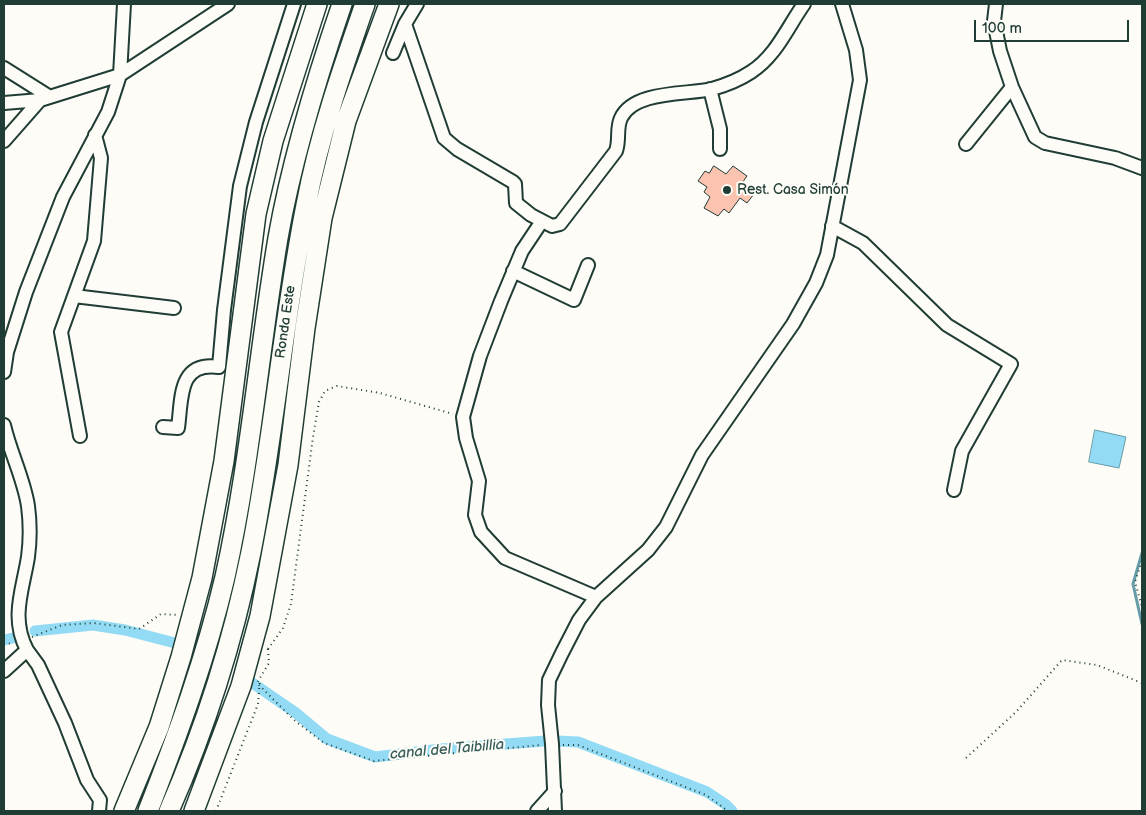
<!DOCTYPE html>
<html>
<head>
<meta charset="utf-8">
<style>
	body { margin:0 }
	#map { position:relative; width:1146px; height:815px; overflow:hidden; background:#fdfcf7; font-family:"Balsamiq Sans",sans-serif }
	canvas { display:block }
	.frame { position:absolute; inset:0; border:5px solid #1f3d34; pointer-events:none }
	.scale { position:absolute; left:974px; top:20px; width:155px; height:22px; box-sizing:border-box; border:2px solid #1f3d34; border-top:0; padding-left:6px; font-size:15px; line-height:18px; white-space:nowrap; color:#1f3d34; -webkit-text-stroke:4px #fdfcf7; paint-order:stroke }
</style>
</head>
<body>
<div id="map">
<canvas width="1146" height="815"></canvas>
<div class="frame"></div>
<div class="scale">100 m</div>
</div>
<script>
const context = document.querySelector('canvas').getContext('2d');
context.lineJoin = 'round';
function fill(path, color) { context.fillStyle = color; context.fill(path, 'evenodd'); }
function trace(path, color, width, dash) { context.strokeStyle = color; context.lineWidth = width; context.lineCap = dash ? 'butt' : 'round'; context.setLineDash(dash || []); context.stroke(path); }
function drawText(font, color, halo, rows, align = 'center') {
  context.font = font + ' "Balsamiq Sans",sans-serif'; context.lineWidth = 4; context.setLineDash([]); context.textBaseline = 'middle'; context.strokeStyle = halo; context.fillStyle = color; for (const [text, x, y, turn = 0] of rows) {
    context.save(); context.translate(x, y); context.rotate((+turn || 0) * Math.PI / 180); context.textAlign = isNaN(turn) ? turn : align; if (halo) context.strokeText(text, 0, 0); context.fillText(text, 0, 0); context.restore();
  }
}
const water = new Path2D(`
	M1095,430L1126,437L1119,468L1089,462Z`);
const stream = new Path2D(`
	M1142,553L1133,584L1142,624`);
const canal = new Path2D(`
	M35,631L93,625L125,630L175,643
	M4,640L13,638
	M251,682L296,713L327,739L375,757L441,749L545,741
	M557,741L578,742L707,792L725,804L732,811`);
const building = new Path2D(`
	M714,166L726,174L733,166L747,176L742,183L754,194L747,203L740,198L729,213L724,209L718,216L704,208L710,197L704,192L707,187L698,181L705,171L709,173Z`);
const path = new Path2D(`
	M1142,561L1135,582L1142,607
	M32,637L62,625L94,623L139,629L161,614L178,615
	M4,645L11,643
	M268,649L269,663L257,683L294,720L324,743L374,761L541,745
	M268,649L283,628L291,604L313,437L319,402L325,391L337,386L380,393L453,414
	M563,745H578L706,795L728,811
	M966,758L1016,712L1062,660L1097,665L1142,683
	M216,811L258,704L260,679`);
const minor = new Path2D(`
	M996,4L994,21L1000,51L1012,87L1035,137L1045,143L1115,158L1142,168
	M405,24L444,138L457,149L513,182L515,184L516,203L531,215L552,226L560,224L616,151C620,140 616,128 621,118C634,90 688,95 712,89C726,85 739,80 751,72C776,56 787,28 804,4
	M393,53L405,24L417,4
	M4,68L50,97
	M710,89L720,129V149
	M4,103L40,100L120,75L228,4
	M4,141L40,100
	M966,144L1012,87
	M542,221L522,251L501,301L480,356L463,417L466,438L479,481L475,515L481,532L505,558L596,597
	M832,226L863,243L947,325L1011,364L962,451L954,490
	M513,271L574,300L588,265
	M74,296L174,308
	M4,372L7,352L26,292L63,197L108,112L120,75L124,4
	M4,425C10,452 24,479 28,506C30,521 30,542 28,557C23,589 10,618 27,650L4,671
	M163,427L178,428C182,398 178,361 219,367L224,310L240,186L256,122L294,4
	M80,436L61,332L94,241L101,158L95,135
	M27,650L38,665L65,723L87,780L100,800L99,811
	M537,811L555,791
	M555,811L552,744L548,705L549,680L562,653L579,620L596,597L648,550L666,527L702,455L793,324L816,283L827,255L860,80L856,50L842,4`);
const highway = new Path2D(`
	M124,811L159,727L181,657L202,578L224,461L256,214L273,141L317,4
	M148,811C178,734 206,658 225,577C250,465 259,351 278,238C292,158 316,80 342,4
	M169,811C205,729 233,641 251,552C274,437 283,320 306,205C319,136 342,70 365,4
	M194,811L241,686L260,616L288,465L305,328L322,218L346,121L389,4`);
const markers = [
	[727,190,5,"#1f3d34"]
];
const poiNames = [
	["Rest. Casa Simón",737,190]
];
const streetNames = [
	["Ronda Este",286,322,-82]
];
const waterNames = [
	["canal del Taibillia",447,750,-5]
];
fill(water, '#93dbf4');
trace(water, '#659ca7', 1);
trace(stream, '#659ca7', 3);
trace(canal, '#93dbf4', 11);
fill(building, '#fcc4b0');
trace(building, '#1f3d34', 1);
trace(minor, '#1f3d34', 16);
trace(highway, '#1f3d34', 22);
trace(path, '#1f3d34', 2, [1, 4]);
trace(minor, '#fdfcf7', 12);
trace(highway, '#fdfcf7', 19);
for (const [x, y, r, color] of markers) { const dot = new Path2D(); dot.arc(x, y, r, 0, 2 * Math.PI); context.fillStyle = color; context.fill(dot); trace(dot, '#fdfcf7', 2); }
drawText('14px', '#1f3d34', '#fdfcf7', poiNames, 'left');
drawText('14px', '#1f3d34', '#fdfcf7', streetNames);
drawText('italic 15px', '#365d5a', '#fdfcf7', waterNames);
</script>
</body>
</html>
